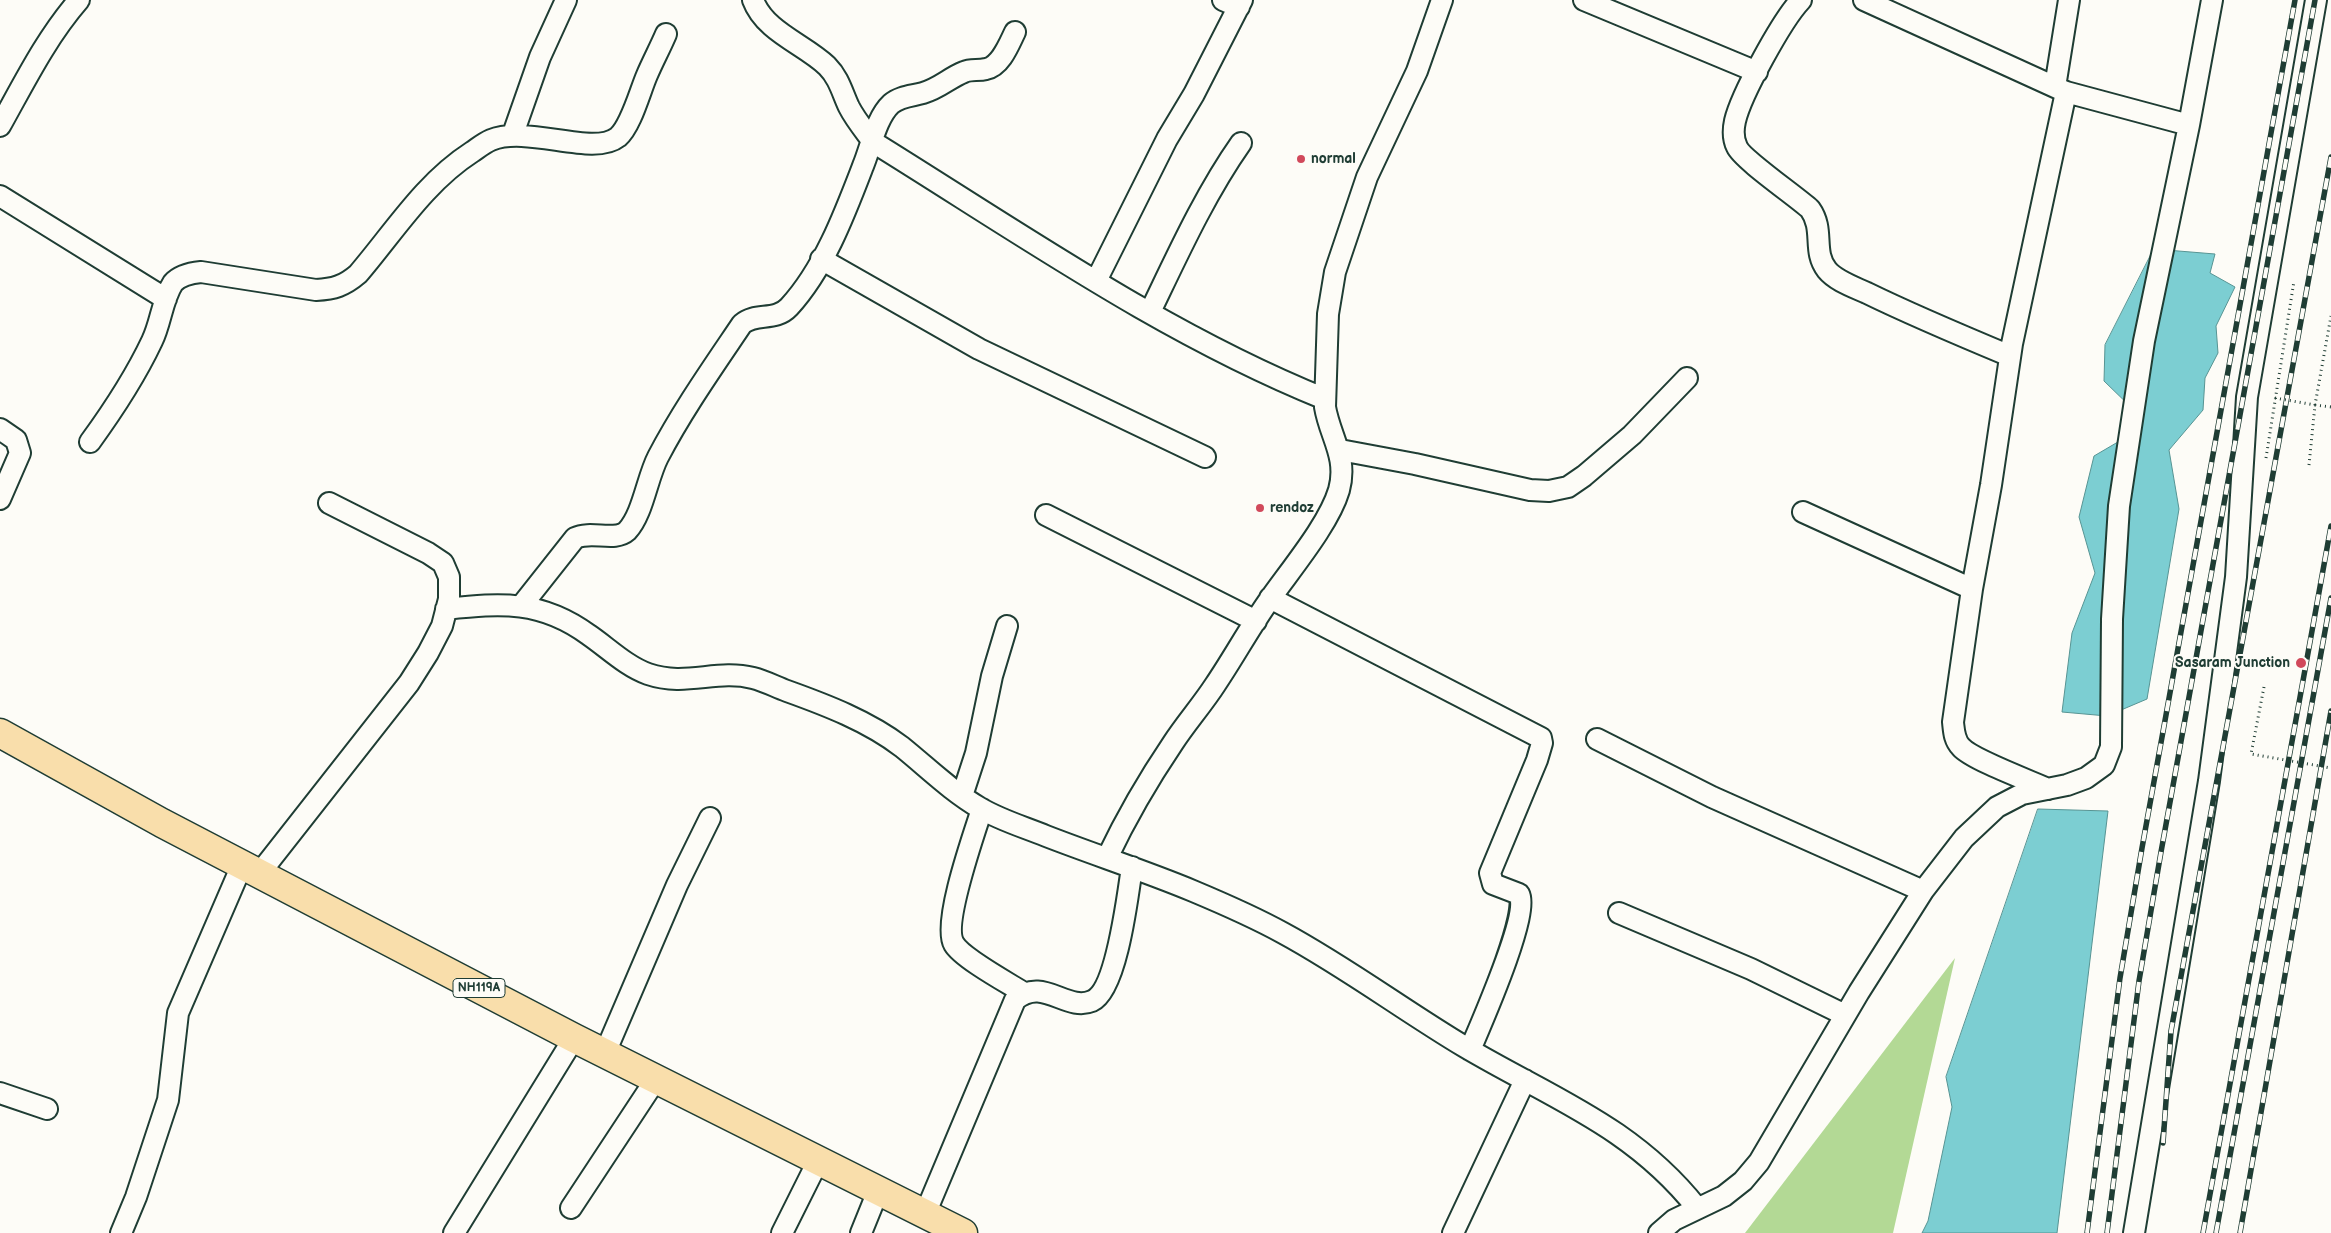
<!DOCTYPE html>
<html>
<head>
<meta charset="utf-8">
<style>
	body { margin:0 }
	canvas { display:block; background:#fdfcf7 }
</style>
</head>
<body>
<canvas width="2331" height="1233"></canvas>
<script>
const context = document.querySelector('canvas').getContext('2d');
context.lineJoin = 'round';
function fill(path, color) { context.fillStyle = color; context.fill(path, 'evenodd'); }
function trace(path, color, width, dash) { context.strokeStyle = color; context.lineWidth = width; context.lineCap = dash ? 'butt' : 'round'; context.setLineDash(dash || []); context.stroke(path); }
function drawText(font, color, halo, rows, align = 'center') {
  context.font = font + ' "Balsamiq Sans",sans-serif'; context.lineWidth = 4; context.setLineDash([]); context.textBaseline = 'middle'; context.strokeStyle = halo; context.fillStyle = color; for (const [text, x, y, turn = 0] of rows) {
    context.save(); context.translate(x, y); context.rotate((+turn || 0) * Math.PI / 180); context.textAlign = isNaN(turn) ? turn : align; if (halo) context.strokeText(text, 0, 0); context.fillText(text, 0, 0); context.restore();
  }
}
const green = new Path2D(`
	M1955,958L1893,1233H1745Z`);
const water = new Path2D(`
	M2154,249L2215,254L2210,273L2235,287L2216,326L2218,353L2205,378L2203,410L2169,450L2179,509L2147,699L2107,716L2062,712L2072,633L2095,573L2079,517L2094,456L2123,439L2137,413L2104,381L2105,345Z
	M2038,809L2108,811L2057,1233H1922L1928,1221L1952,1107L1946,1077Z`);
const path = new Path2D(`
	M2315,405L2331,407
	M2266,458L2294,281
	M2309,465L2315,405L2331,316
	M2216,1233L2331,598`);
const minor = new Path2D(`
	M753,0C765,32 804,44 827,66C839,78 842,92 849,107C855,119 865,131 873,142C1020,233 1164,334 1325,399
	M1223,0L1239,7
	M1584,0L1757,72
	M1801,0C1782,20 1741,95 1735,121C1733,130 1733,139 1737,147C1742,159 1797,197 1810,209C1825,230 1812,251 1827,270C1836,281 1854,287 1867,293C1914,316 1962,336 2010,356
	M1864,0L2066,92L2189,125
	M2055,87L2069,0
	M0,126C24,83 46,38 79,0
	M513,134L540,57L566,0
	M0,196L166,299
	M821,259L979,349L1205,457
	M1096,281L1167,139L1194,94L1242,0
	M1150,312C1177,256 1205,194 1241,143
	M0,429L16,440L20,453L0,499
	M90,442C114,409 135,377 152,341C161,323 162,300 173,283C180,275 191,273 201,272L316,290C334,289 344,286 358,274C394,232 424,183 472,152C478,148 484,143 491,140C528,125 593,157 618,137C631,126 640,91 647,75C653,61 660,48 666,34
	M1340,450L1415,464L1530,490L1549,491L1568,487L1584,476L1632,435L1687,378
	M1803,512L1972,589
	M1046,515L1256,621
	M1270,598L1541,738L1542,743L1537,760L1490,873L1493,884L1519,894C1530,914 1480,1026 1470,1050
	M522,605L575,538C591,530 615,542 627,531C643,514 647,478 658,457C682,411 713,367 742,324C756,312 775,322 789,307C824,269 845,213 863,166C871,147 876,118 891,104C900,96 913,96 923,93C940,88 949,78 964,72C971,69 978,71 986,69C1001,66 1009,44 1015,32
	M446,609C502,603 541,600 589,635C608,648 626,666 648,674C686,687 716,669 753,678C765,681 776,687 787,691C826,705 868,721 902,747C928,768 951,791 980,808C1000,820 1024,827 1046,836C1095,855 1145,871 1193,891C1224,904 1254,917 1283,933C1346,967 1403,1010 1465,1047C1551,1098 1632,1126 1697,1208
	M1597,739L1712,797L1923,891
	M2048,789C2030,781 1971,759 1961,747C1954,740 1954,731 1953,722L1972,589L1991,485L2012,344L2066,92
	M962,796L976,753L992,676L1007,626
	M982,809C974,834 942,924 954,944C962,958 1008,983 1024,993
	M1107,858C1126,818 1148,780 1173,743C1186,723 1202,705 1215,685C1234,657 1250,627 1270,599C1291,569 1329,524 1339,490C1348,457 1330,437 1325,407L1328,314L1335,272L1367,177L1417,71L1442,0
	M259,874L409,683L428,653L442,626L449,599V577L443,563L428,553L329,503
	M1619,913L1751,969L1845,1015
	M605,1053L677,885L710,818
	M0,1093L47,1109
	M571,1208L656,1079
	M925,1214L1015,1000C1043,976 1066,1012 1092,1001C1117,990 1128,893 1132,867
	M121,1233L136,1197L168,1100L178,1013L242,865
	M454,1233L574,1038
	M782,1233L818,1161
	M861,1233L878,1191
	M1453,1233L1525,1080
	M1659,1233L1674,1220L1724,1196L1743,1181L1759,1162L1859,992L1923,891L1964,838L1997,807L2022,794L2067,785L2086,778L2104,765L2111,747L2112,619L2119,506L2144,341L2189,125L2212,0
	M2134,1233L2209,781L2236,577L2247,397L2316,0`);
const highway = new Path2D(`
	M0,733L162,823L574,1038L963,1233`);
const rail = new Path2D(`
	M2163,1143L2171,1031L2331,157
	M2087,1233L2120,978L2142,848L2295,0
	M2107,1233L2139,981L2161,852L2315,0
	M2203,1233L2331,526
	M2216,1233L2331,598
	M2240,1233L2331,711`);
const pathBridge = new Path2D(`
	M2275,398L2315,405
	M2264,687L2251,754L2331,768`);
const markers = [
	[1301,159,5,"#d1495b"],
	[1260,508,5,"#d1495b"],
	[2301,663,6,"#d1495b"]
];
const shields = [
	[479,988,52]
];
const shieldNames = [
	["NH119A",479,988]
];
const poiNames = [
	["normal",1311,159],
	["rendoz",1270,508],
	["Sasaram Junction",2290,663,"right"]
];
fill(green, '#b3d995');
fill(water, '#7cced2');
trace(water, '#579493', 1);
trace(minor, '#1f3d34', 24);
trace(highway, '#1f3d34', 31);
trace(path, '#1f3d34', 3, [1, 4]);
trace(minor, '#fdfcf7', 20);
trace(highway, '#f9deab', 28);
trace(rail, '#1f3d34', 5.5);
trace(rail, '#fdfcf7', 4, [11]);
trace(pathBridge, '#1f3d34', 3, [1, 4]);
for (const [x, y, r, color] of markers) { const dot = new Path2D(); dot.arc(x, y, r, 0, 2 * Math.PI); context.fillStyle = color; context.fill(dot); trace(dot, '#fdfcf7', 2); }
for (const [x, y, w] of shields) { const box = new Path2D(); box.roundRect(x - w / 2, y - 9.5, w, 19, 4); context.fillStyle = '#fdfcf7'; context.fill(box); trace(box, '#1f3d34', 1); }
drawText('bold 12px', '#1f3d34', null, shieldNames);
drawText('bold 14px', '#1f3d34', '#fdfcf7', poiNames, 'left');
</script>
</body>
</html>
